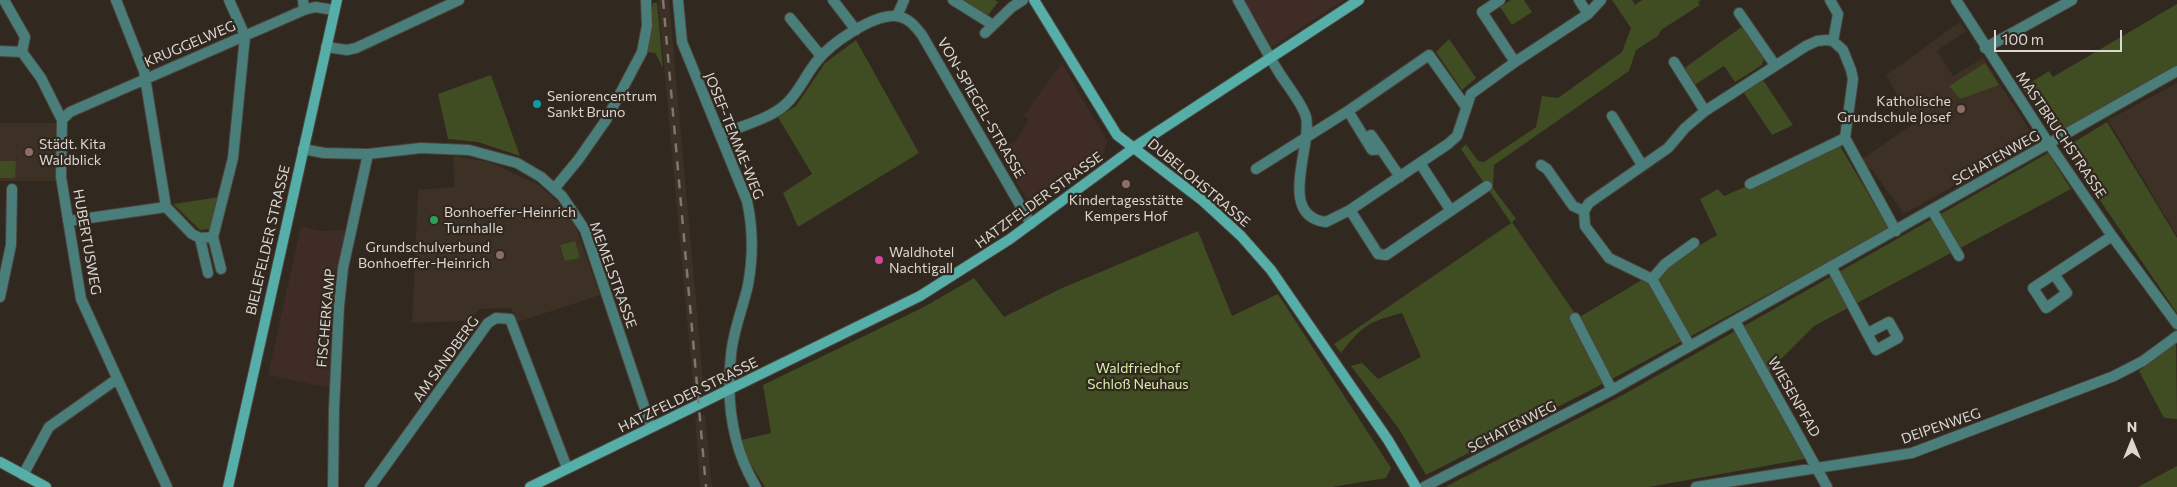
<!DOCTYPE html>
<html>
<head>
<meta charset="utf-8">
<style>
	body { margin:0 }
	#map { position:relative; width:2177px; height:487px; overflow:hidden; background:#312820; font-family:Commissioner,sans-serif }
	canvas { display:block }
	.north { position:absolute; left:2107px; top:417px; width:50px; height:50px; -webkit-text-stroke:4px #312820; paint-order:stroke; rotate:0deg; font-size:14px; font-weight:700; line-height:20px; text-align:center; color:#dcd7d1 }
	.north::after { content:''; display:block; margin:auto; width:18px; height:22px; background:#dcd7d1; clip-path:polygon(50% 0,100% 100%,50% 72%,0 100%) }
	.scale { position:absolute; left:1994px; top:30px; width:128px; height:22px; box-sizing:border-box; border:2px solid #dcd7d1; border-top:0; padding-left:6px; font-size:15px; line-height:18px; white-space:nowrap; color:#dcd7d1; -webkit-text-stroke:4px #312820; paint-order:stroke }
</style>
</head>
<body>
<div id="map">
<canvas width="2177" height="487"></canvas>
<div class="north">N</div>
<div class="scale">100 m</div>
</div>
<script>
const context = document.querySelector('canvas').getContext('2d');
context.lineJoin = 'round';
function fill(path, color) { context.fillStyle = color; context.fill(path, 'evenodd'); }
function trace(path, color, width, dash) { context.strokeStyle = color; context.lineWidth = width; context.lineCap = dash ? 'butt' : 'round'; context.setLineDash(dash || []); context.stroke(path); }
function drawText(font, color, halo, rows, align = 'center') {
  context.font = font + ' Commissioner,sans-serif'; context.lineWidth = 4.5; context.setLineDash([]); context.textBaseline = 'middle'; context.strokeStyle = halo; context.fillStyle = color; for (const [text, x, y, turn = 0] of rows) {
    context.save(); context.translate(x, y); context.rotate((+turn || 0) * Math.PI / 180); context.textAlign = isNaN(turn) ? turn : align; if (halo) context.strokeText(text, 0, 0); context.fillText(text, 0, 0); context.restore();
  }
}
const commercial = new Path2D(`
	M1235,0H1344L1262,53Z
	M1062,63L1107,141L1104,154L1032,207L998,151L1015,141L1029,120L1024,115Z
	M301,226L320,231L345,230L337,268L329,388L268,375Z`);
const built = new Path2D(`
	M658,0H669L704,390L694,395Z
	M1960,22L1966,31L1937,51L1953,76L1983,58L2033,135V141L1904,214L1873,171L1866,167L1862,159L1913,124L1886,75Z
	M2177,83V236L2108,120Z
	M0,123H58V181H0Z
	M453,156L489,162L539,185L571,214L600,295L518,322L511,308L480,309L468,321L412,323L418,190L454,187Z
	M705,414L712,487H700L695,419Z`);
const green = new Path2D(`
	M960,0H995L998,2L986,18Z
	M1511,0H1524L1532,12L1512,25L1500,7Z
	M1612,0H1632L1635,5L1642,0H1701L1698,2L1700,5L1661,30L1658,36L1636,50L1629,71L1494,165L1493,188L1516,219L1512,222L1578,318L1717,235L1700,199L1718,189L1724,196L1840,146L1889,229L1610,380L1426,475L1399,429L1351,366L1362,363L1378,379L1421,357L1402,313C1368,322 1363,325 1341,353L1334,344L1511,223L1461,149L1466,144L1478,161L1484,162L1536,127L1542,96L1558,98L1622,52L1631,28Z
	M653,3H657L663,68L655,53L646,52Z
	M2177,4V65L2056,133L2022,88L2049,71L2053,77Z
	M1740,28H1744L1764,58L1762,65L1735,82L1724,66L1693,86L1684,72L1686,67Z
	M1449,39L1476,78L1462,90L1436,52Z
	M856,40L919,153L798,227L783,193L812,174L778,117L796,106L825,63Z
	M1985,63L1999,85L1960,99L1949,86Z
	M491,75L520,156L478,142L448,139L438,94Z
	M1763,80L1793,125L1772,135L1744,93Z
	M2107,122L2177,238V313L2071,158L2074,142Z
	M2048,153L2071,189L1814,326L1764,376L1810,458L1649,487H1445L1621,396Z
	M0,161H16L15,178H0Z
	M220,197L210,229L200,230L173,204Z
	M1198,231L1232,316L1278,294L1391,468L1386,478L1332,487H765L748,460L741,440L771,433L763,385L924,307L974,278L1004,317L1060,289Z
	M575,241L580,258L565,261L560,245Z
	M2176,343L2177,419L2164,418L2139,371Z
	M2177,466V487H2138Z`);
const street = new Path2D(`
	M4,0L25,37L22,52L41,78L62,120L61,177L81,299L167,487
	M116,0L144,71L166,207L192,234L200,238L213,237L233,158L245,36L229,0
	M303,0L304,10
	M678,0L682,42L747,201C753,228 753,258 748,285C743,308 733,331 731,355C726,401 732,447 756,487
	M833,0L856,30
	M953,0L993,25
	M1238,0C1252,25 1265,50 1280,74C1287,85 1303,105 1306,117C1313,145 1276,216 1326,222L1350,210L1448,144L1457,136L1471,94L1515,62L1588,14L1601,0
	M1500,0L1482,12L1515,62
	M1579,0L1588,14
	M1830,0L1838,14L1833,41
	M1956,0L2049,144L2112,236L2177,324
	M1739,13L1775,65
	M897,16L904,0
	M790,18L821,56
	M985,33L1012,7L1023,0
	M326,47L347,50L356,48L459,0
	M1985,48L2072,0
	M0,51L22,52
	M1674,62L1705,111
	M1348,111L1372,150L1381,149L1400,177
	M1612,116L1642,165
	M62,120L70,112L304,10L315,7L334,10
	M720,135C741,126 770,119 786,104C799,92 806,74 817,61C831,43 872,15 895,16C908,17 915,26 922,35L1031,224
	M1365,139L1371,135L1381,149
	M303,149L324,153L368,154L421,148L469,150L517,163L541,177L562,196L585,230L651,427
	M1420,163L1451,211
	M1541,165L1547,169L1573,206L1584,211
	M1256,169L1348,111L1429,55L1466,107
	M1750,184L1845,138
	M554,189L578,160L606,120L642,52L647,26L646,0
	M1350,210L1378,254L1386,255L1487,186
	M1932,210L1959,256
	M68,221L166,207
	M213,237L221,269
	M200,238L208,273
	M1831,266L1876,350L1898,338L1889,322L1868,333
	M2054,274L2067,293L2046,308L2033,288L2112,236
	M1652,279L1665,264L1694,243
	M0,297L11,245L12,189
	M1575,318L1612,390
	M1735,321L1827,487
	M1690,346L1652,279L1609,258L1585,226L1584,211L1589,203L1668,148L1685,128L1705,111L1806,46L1817,41L1826,40L1833,41L1843,50L1851,70L1853,79L1845,138L1896,231
	M23,475L49,427L117,379
	M333,487L334,409L339,306L343,268L368,154
	M370,487L488,323L496,318L510,319L567,468
	M1424,487L1612,390L2177,71
	M1696,487L1912,453L2114,376L2143,361L2177,336`);
const secondary = new Path2D(`
	M1034,0L1117,135L1203,201L1241,236L1271,270L1388,440L1416,487
	M0,462L46,487
	M228,487L337,0
	M530,487L920,296L1010,239L1139,144L1359,0`);
const rail = new Path2D(`
	M663,0L706,487`);
const markers = [
	[537,104,5,"#0f9aa8"],
	[1961,109,5,"#8d6e63"],
	[29,152,5,"#8d6e63"],
	[1126,184,5,"#8d6e63"],
	[434,220,5,"#2e9e5b"],
	[500,255,5,"#8d6e63"],
	[879,260,5,"#d1479c"]
];
const streetNames = [
	["KRUGGELWEG",190,44,-23],
	["VON-SPIEGEL-STRASSE",981,108,60],
	["MASTBRUCHSTRASSE",2061,135,56],
	["JOSEF-TEMME-WEG",734,136,68],
	["SCHATENWEG",1996,158,-29],
	["DUBELOHSTRASSE",1199,183,40],
	["HATZFELDER STRASSE",1039,200,-36],
	["BIELEFELDER STRASSE",268,240,-77],
	["HUBERTUSWEG",87,242,80],
	["MEMELSTRASSE",613,275,70],
	["FISCHERKAMP",326,318,-85],
	["AM SANDBERG",446,359,-54],
	["HATZFELDER STRASSE",688,395,-26],
	["WIESENPFAD",1794,397,60],
	["DEIPENWEG",1941,426,-19],
	["SCHATENWEG",1512,427,-27]
];
const poiNames = [
	["Seniorencentrum",547,96],
	["Sankt Bruno",547,112],
	["Katholische",1951,101,"right"],
	["Grundschule Josef",1951,117,"right"],
	["Städt. Kita",39,144],
	["Waldblick",39,160],
	["Kindertagesstätte",1126,200,"center"],
	["Kempers Hof",1126,216,"center"],
	["Bonhoeffer-Heinrich",444,212],
	["Turnhalle",444,228],
	["Grundschulverbund",490,247,"right"],
	["Bonhoeffer-Heinrich",490,263,"right"],
	["Waldhotel",889,252],
	["Nachtigall",889,268]
];
const parkNames = [
	["Waldfriedhof",1138,368],
	["Schloß Neuhaus",1138,384]
];
fill(commercial, '#3f2c27');
fill(built, '#3d3024');
fill(green, '#404c22');
trace(street, '#4c443c', 12);
trace(secondary, '#4c443c', 12);
trace(street, '#4a7e7b', 10);
trace(secondary, '#56aea8', 10);
trace(rail, '#7f7770', 2.5, [9, 9]);
for (const [x, y, r, color] of markers) { const dot = new Path2D(); dot.arc(x, y, r, 0, 2 * Math.PI); context.fillStyle = color; context.fill(dot); trace(dot, '#312820', 2); }
drawText('14px', '#dcd7d1', '#312820', streetNames);
drawText('14px', '#dcd7d1', '#312820', poiNames, 'left');
drawText('14px', '#d7eea6', '#312820', parkNames);
</script>
</body>
</html>
